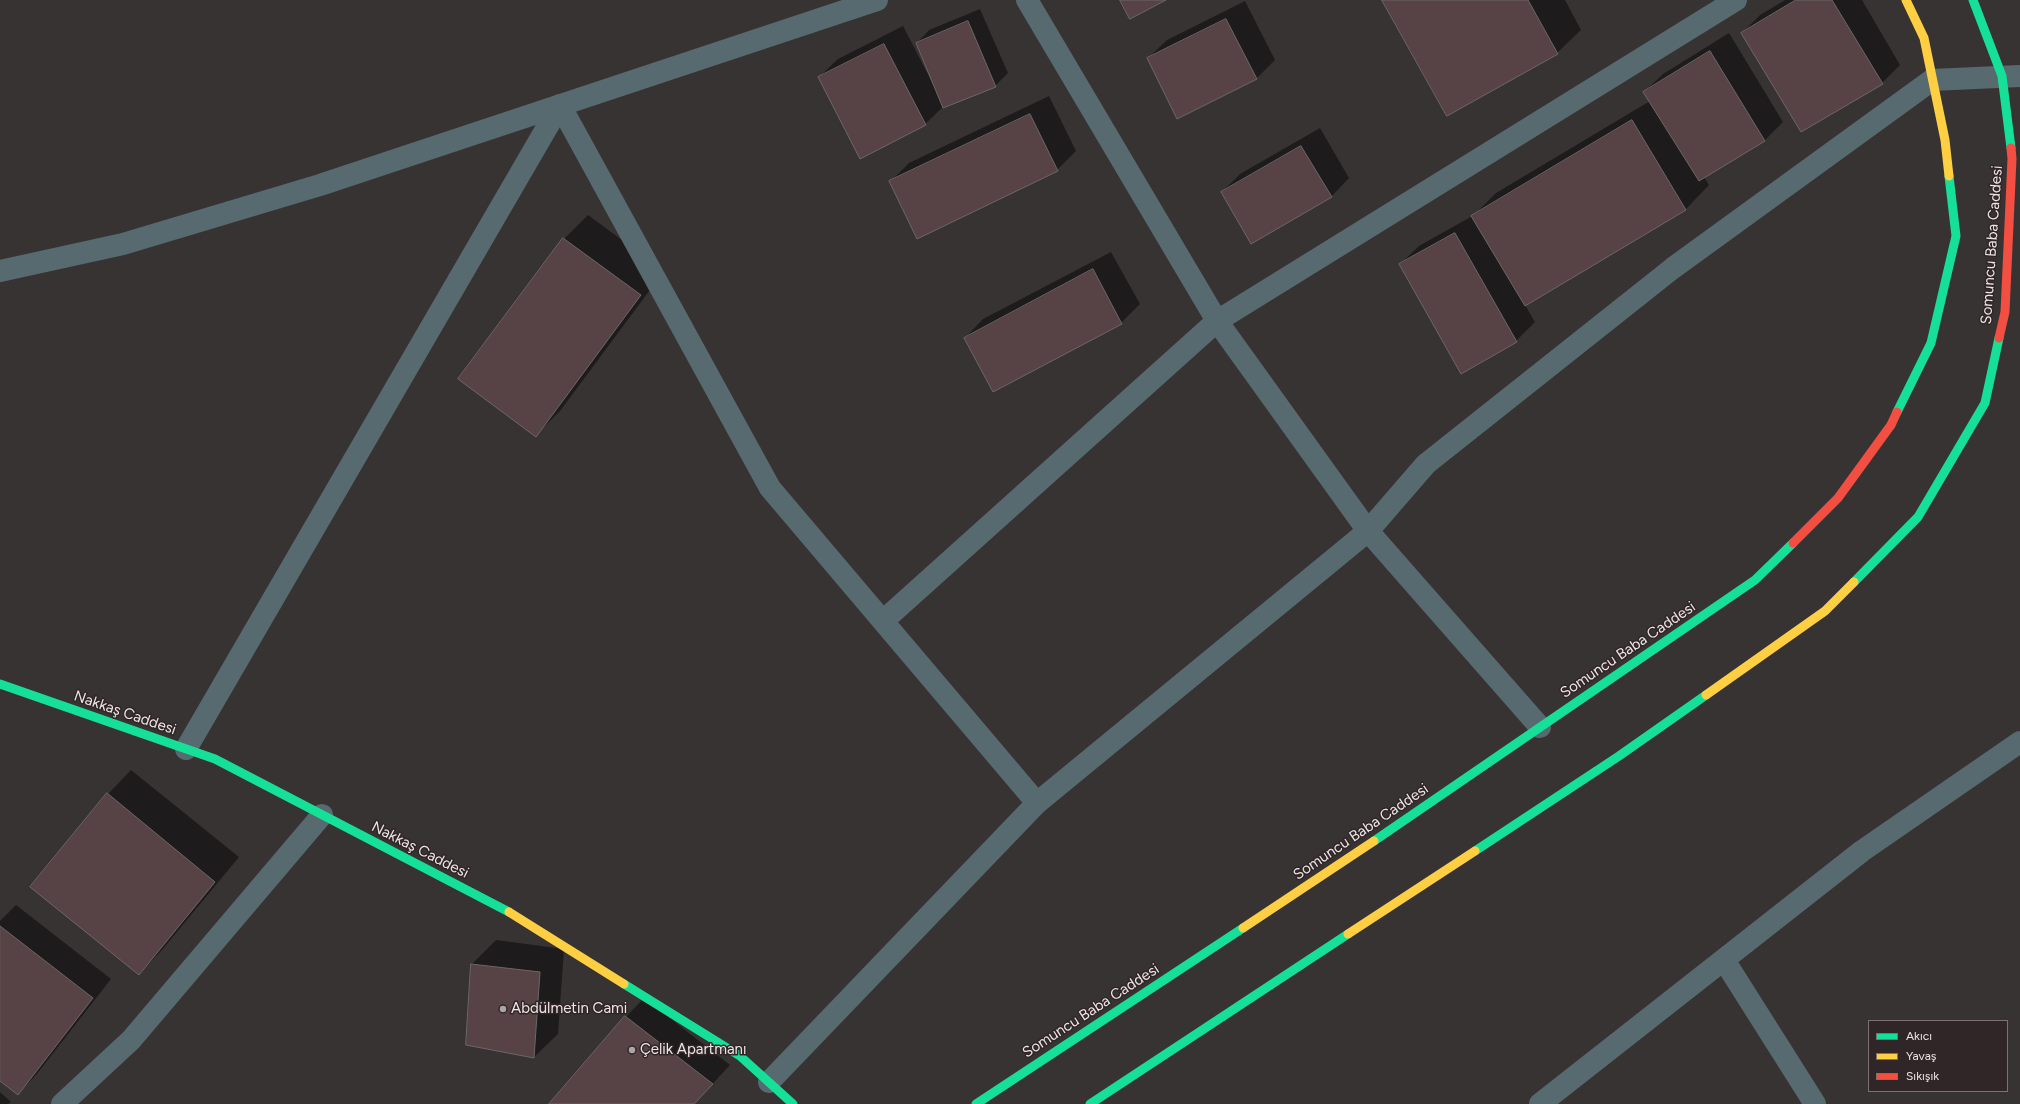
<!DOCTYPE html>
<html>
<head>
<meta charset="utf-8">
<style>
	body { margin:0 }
	#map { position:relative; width:2020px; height:1104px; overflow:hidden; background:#383333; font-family:Figtree,sans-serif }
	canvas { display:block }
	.legend { position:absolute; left:1868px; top:1020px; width:140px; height:72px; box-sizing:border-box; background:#312627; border:1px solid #7c7273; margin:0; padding:5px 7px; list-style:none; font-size:12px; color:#ece4e5 }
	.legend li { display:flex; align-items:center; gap:8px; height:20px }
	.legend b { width:20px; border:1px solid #7c7273 }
</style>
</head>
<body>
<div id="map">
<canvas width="2020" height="1104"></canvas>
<ul class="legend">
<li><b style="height:5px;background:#16e098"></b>Akıcı</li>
<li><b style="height:5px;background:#ffcf43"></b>Yavaş</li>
<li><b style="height:5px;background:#f24e42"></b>Sıkışık</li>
</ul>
</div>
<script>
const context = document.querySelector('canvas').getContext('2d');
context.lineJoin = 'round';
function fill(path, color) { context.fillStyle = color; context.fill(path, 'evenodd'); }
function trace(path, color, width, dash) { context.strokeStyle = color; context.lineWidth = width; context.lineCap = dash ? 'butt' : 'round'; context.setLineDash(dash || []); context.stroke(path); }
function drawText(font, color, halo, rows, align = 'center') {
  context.font = font + ' Figtree,sans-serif'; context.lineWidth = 3; context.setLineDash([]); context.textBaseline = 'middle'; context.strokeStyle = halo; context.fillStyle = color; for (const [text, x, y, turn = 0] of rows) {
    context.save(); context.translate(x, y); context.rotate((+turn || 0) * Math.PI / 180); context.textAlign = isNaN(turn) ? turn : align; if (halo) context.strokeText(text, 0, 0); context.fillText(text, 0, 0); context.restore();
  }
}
const shadow = new Path2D(`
	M1383,0H1565L1581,30L1557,53Z
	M1785,0H1862L1900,65L1882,83L1742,33L1760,15Z
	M1245,1L1275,60L1256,79L1148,58L1167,40Z
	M980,9L1008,73L995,86L944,106L925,124L819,77L838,59L903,26L932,82L933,81L917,43L929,30Z
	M1729,33L1783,122L1765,140L1704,177L1709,185L1686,209L1525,305L1535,322L1516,341L1400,264L1419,246L1474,215L1496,193L1650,101L1644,92L1663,74Z
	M1049,96L1076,151L1057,170L890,182L909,163Z
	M1320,128L1349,178L1331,197L1222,192L1240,174Z
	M588,215L664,271L560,411L536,435L460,379L564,239Z
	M1111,252L1140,304L1121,323L965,338L983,319Z
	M131,770L239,857L162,950L139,974L108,794Z
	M16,905L111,979L36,1075L18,1094L0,1080V921Z
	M496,940L564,949L558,1034L534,1057L467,1044L472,964Z
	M644,998L730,1065L694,1104H550L626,1017Z
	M0,1092L11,1102L8,1104H0Z`);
const building = new Path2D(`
	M1120,0H1166L1130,19Z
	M1382,0H1528L1558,54L1447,116Z
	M1796,0H1832L1883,84L1801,132L1741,33Z
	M1226,19L1257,79L1177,119L1147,58Z
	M968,21L996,87L943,108L916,43Z
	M884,44L926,125L860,159L818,77Z
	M1710,51L1765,141L1699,181L1643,92Z
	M1030,114L1058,171L917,239L889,181Z
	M1632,120L1686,210L1525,306L1471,216Z
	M1301,146L1332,197L1251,244L1221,192Z
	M1455,233L1517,342L1461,374L1399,264Z
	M563,238L641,295L536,437L458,379Z
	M1093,269L1122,324L993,392L964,338Z
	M107,793L215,882L139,975L30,887Z
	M0,926L93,998L18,1095L0,1081Z
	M471,964L540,972L534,1058L466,1045Z
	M625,1016L713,1084L694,1104H549Z`);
const street = new Path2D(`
	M1027,0L1217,321L1368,531L1540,727
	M560,105L770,488L1037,803
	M0,271L123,244L320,185L877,0
	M883,621L1217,321L1736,0
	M186,749L560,105
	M1724,960L1815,1104
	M769,1082L1037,803L1368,531L1426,464L1673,268L1932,80L2020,76
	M62,1104L131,1040L322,815
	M1540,1104L1862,851L2020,742`);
const fast = new Path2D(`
	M1973,0L2002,76L2011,148
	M1897,412L1931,343L1956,236L1949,176
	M1854,582L1918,517L1985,403L1999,338
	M0,684L215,759L509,912
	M1374,841L1755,580L1793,543
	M1475,851L1619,756L1706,695
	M624,984L740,1056L793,1104
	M976,1104L1243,928
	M1090,1104L1348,934`);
const slow = new Path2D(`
	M1906,0L1924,38L1945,140L1949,176
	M1706,695L1825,611L1854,582
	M509,912L624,984
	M1243,928L1374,841
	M1348,934L1475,851`);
const jam = new Path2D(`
	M1999,338L2005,312L2012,159L2011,148
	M1793,543L1838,498L1891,425L1897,412`);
const markers = [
	[503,1009,4,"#ada6a7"],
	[632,1050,4,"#ada6a7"]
];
const streetNames = [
	["Somuncu Baba Caddesi",1992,245,-86],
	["Somuncu Baba Caddesi",1628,650,-34],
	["Nakkaş Caddesi",125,713,19],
	["Somuncu Baba Caddesi",1361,832,-34],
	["Nakkaş Caddesi",420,850,27],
	["Somuncu Baba Caddesi",1091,1011,-33]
];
const poiNames = [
	["Abdülmetin Cami",511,1009],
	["Çelik Apartmanı",640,1050]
];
fill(shadow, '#0007');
fill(building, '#574346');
trace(building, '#6c6767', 1);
trace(street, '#576a70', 22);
trace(fast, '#16e098', 9);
trace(slow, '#ffcf43', 9);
trace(jam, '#f24e42', 9);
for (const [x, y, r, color] of markers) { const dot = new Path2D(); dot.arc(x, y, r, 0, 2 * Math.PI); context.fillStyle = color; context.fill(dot); trace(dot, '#312627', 1.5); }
drawText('15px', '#ece4e5', '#312627', streetNames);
drawText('15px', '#ece4e5', '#312627', poiNames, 'left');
</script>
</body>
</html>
